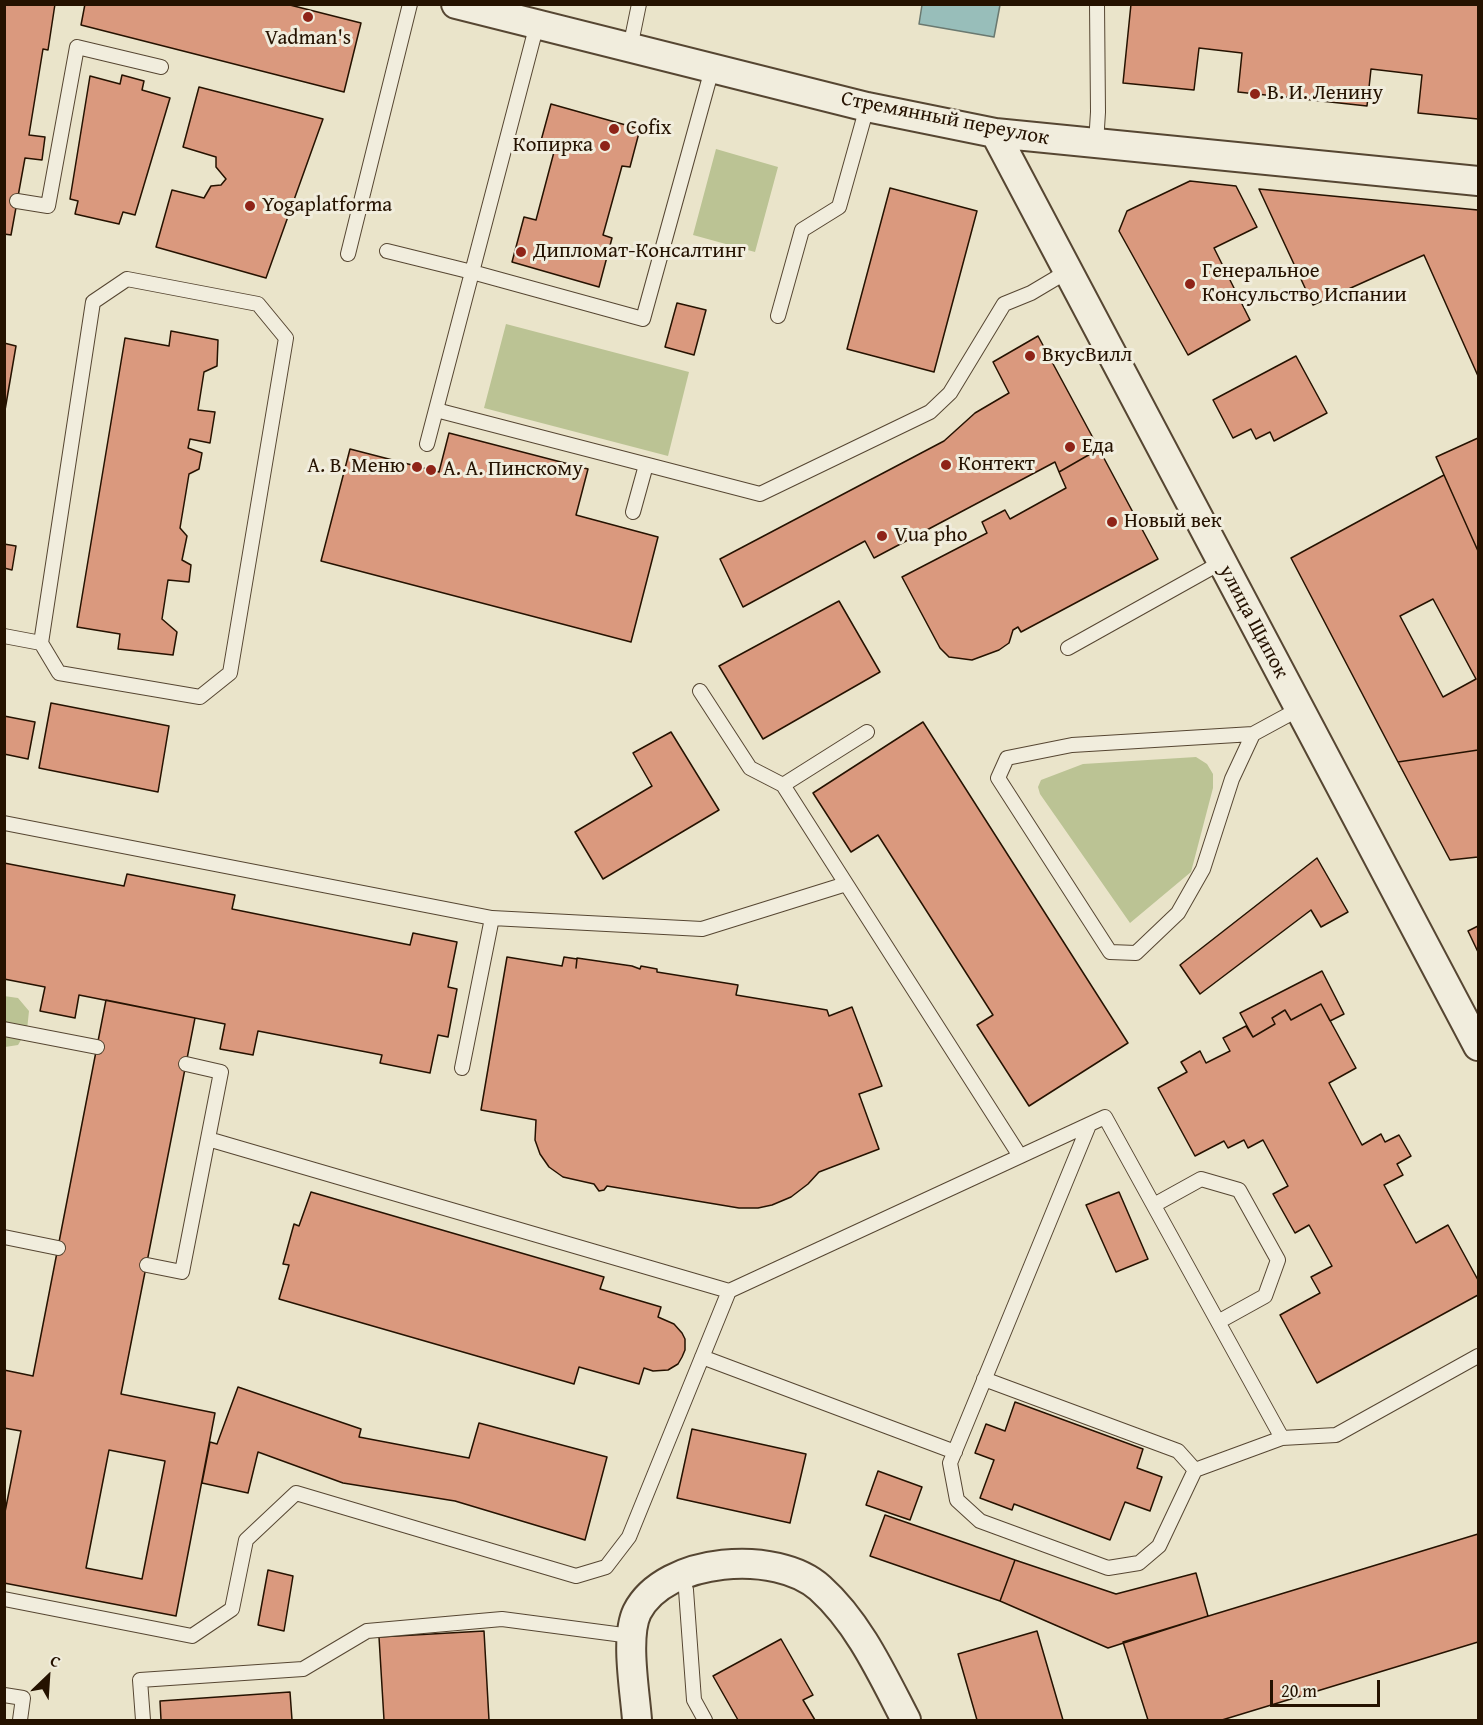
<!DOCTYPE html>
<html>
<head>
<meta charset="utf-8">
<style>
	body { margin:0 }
	#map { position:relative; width:1483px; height:1725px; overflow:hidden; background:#eae4ca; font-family:"Gentium Book Plus",serif }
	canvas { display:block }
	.frame { position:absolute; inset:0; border:6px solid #251200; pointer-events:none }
	.north { position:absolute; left:18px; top:1647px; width:60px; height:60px; -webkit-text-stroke:4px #f1eddd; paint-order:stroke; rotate:25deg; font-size:16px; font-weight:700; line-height:24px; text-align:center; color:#251200 }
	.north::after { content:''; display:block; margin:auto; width:21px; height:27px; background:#251200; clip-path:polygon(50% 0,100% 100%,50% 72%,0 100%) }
	.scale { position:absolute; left:1270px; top:1680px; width:110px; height:27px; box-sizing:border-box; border:3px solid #251200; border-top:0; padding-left:8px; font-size:18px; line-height:21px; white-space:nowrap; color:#251200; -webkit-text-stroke:4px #f1eddd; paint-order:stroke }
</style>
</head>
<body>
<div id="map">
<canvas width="1483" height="1725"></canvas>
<div class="frame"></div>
<div class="north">С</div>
<div class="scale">20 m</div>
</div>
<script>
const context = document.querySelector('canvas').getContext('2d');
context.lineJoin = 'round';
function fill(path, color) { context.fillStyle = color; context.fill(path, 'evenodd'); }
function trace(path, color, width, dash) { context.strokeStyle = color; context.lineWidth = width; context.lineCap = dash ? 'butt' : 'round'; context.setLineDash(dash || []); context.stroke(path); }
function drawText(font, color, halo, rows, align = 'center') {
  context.font = font + ' "Gentium Book Plus",serif'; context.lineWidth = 6; context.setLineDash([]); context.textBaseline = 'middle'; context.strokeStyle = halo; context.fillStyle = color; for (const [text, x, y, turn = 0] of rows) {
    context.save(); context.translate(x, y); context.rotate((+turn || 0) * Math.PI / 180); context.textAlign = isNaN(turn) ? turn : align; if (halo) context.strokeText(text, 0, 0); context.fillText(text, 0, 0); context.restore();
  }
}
const green = new Path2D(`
	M716,149L778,167L755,252L693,235Z
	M506,324L689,372L668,456L484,408Z
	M1196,757L1207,764L1213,774V788L1191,872L1130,923L1040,794L1038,787L1041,780L1083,764Z
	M4,996L18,998L29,1011L27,1030L18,1045L5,1047Z`);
const water = new Path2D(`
	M922,5H1000L994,37L919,24Z`);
const building = new Path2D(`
	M4,4H55L48,50L43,49L29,135L45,137L42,160L25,158L11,235L4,234Z
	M85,4H286L361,23L344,92L81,25Z
	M1131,4H1478V119L1418,113L1422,75L1371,69L1367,106L1238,92L1242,53L1199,48L1194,90L1123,83Z
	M122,75L144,81L142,90L170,98L135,215L123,212L119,224L75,214L78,201L70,199L90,76L120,84Z
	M199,87L323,119L266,278L156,247L172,190L204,198L211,186L221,185L226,179L216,167V157L183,147Z
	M551,104L640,129L630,167L622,166L603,235L612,238L599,287L512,262L524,217L536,220L554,152L539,148Z
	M1190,181L1236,186L1257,227L1214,248L1250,320L1188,355L1119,231L1127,211Z
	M890,188L977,211L934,372L847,349Z
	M1259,189L1478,210V376L1424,255L1313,305Z
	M677,303L706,310L694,355L665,347Z
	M171,331L218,340L217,366L204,372L198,410L215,412L210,443L190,439L188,448L202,453L199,469L189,474L180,528L187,536L182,560L191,565L189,582L168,580L162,619L177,632L173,655L118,649L120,634L77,627L125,338L169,346Z
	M1038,336L1099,449L1059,472L1055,462L874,558L865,541L743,607L720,559L944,441L975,413L1009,393L993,362Z
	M4,343L16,346L4,416Z
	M1296,356L1327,413L1274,441L1270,432L1256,439L1251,429L1233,438L1213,400Z
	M449,433L588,469L576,515L658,537L631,642L321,561L350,449L439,472Z
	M1478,438V551L1436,457Z
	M1099,449L1158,559L1021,632L1018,627L1013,630L1009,643L999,650L972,660L949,657L940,648L902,577L987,533L982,522L1005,510L1010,519L1066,488L1059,472Z
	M1444,475L1478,551V750L1398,762L1291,558ZM1433,599L1476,679L1443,697L1400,616Z
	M4,544L16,546L12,570L4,568Z
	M839,601L880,672L763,739L719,666Z
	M51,703L169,726L158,792L39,768Z
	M4,716L35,722L28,759L4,754Z
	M923,722L1128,1043L1029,1106L977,1025L993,1015L878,835L851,852L813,793Z
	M671,732L719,810L603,879L575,832L652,786L633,753Z
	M1478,750V857L1450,860L1398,762Z
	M1317,858L1348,912L1321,927L1311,910L1200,994L1180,965Z
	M4,863L124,886L127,874L235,895L232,909L410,945L413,933L457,942L448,987L457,989L448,1037L438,1035L430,1073L380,1063L382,1055L258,1031L253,1055L220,1049L225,1024L79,995L75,1018L40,1011L45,987L4,979Z
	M1478,926V952L1468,931Z
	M507,957L562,966L564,957L577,959L576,968L577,958L632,966L640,969L641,966L657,969V972L738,985L736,995L827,1010L829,1016L852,1007L882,1086L859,1094L879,1149L819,1172L808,1184L791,1197L772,1205L758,1208H739L607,1186L604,1190L599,1191L594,1184L563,1177L549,1167L540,1154L535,1140L536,1120L481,1110Z
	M1322,971L1344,1014L1330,1021L1321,1004L1291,1020L1285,1010L1272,1018L1275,1024L1253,1037L1240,1013Z
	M106,1000L195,1018L121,1394L215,1413L176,1616L4,1583V1517L21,1431L4,1428V1370L33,1376ZM109,1450L165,1461L142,1579L86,1568Z
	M1321,1004L1356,1068L1329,1083L1362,1145L1381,1134L1385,1142L1399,1135L1411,1156L1397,1164L1403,1175L1384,1185L1416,1243L1448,1225L1478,1280V1295L1317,1383L1280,1315L1320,1293L1311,1277L1332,1266L1309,1225L1295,1233L1273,1194L1288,1186L1263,1140L1248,1148L1244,1140L1228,1148L1224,1141L1195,1156L1158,1088L1187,1072L1181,1062L1200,1051L1206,1063L1230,1051L1223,1038L1246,1026L1253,1037L1275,1024L1272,1018L1285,1010L1291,1020Z
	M311,1192L604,1277L600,1289L661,1307L658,1317L674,1324L682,1333L685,1339V1350L682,1357L678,1364L668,1370L653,1371L644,1368L639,1384L579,1367L574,1384L279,1299L289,1265L283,1264L294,1224L299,1226Z
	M1119,1192L1148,1259L1116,1272L1086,1205Z
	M238,1387L361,1429L359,1437L469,1458L479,1423L607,1457L585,1540L455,1501L343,1483L258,1452L248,1493L202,1483L210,1442L217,1444Z
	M1015,1402L1143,1449L1137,1468L1162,1477L1150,1511L1125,1502L1110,1540L1014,1504L1012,1510L980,1498L994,1460L975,1453L986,1424L1005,1431Z
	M692,1429L806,1454L790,1523L677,1498Z
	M878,1471L922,1487L910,1520L866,1505Z
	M885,1515L1015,1560L1000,1601L870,1556Z
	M1478,1534V1642L1222,1720H1148L1123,1642Z
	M1015,1560L1116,1594L1196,1573L1208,1616L1108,1648L1000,1601Z
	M268,1570L293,1576L284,1631L258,1625Z
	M484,1631L489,1720H384L379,1637Z
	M1037,1631L1063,1720H977L958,1654Z
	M781,1639L813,1695L803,1700L815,1720H738L713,1676Z
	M290,1692L292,1720H161L160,1701Z`);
const lane = new Path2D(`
	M630,48L639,4
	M1096,144L1098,112L1097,4
	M17,201L48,206L77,47L161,67
	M387,251L472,272L643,319L712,69
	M348,254L410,4
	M127,279L258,304L286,338L230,673L200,697L59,673L41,643L93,302Z
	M778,316L802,230L839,207L867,107
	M436,410L760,494L930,412L950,393L1004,304L1031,293L1068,271
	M427,444L537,24
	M633,512L646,465
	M4,636L41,643
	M1068,648L1222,562
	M700,691L750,768L783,785L1020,1156
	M1253,734L1232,779L1203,869L1178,913L1136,953L1110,952L998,778L1007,758L1072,745L1253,734L1299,709
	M783,785L867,732
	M4,823L492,918L462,1068
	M492,918L702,929L846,884
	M4,1029L97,1047
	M1089,1125L950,1463L957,1500L980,1521L1108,1568L1139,1563L1159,1546L1195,1470L1282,1438
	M208,1139L729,1291
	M1154,1205L1201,1179L1239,1190L1278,1260L1265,1296L1218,1322
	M4,1237L58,1248
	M147,1265L182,1272L221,1072L186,1064
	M702,1357L955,1452
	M984,1379L1178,1451L1195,1470
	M680,1574L686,1590L694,1700L705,1720
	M4,1599L192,1636L232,1609L246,1540L296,1493L576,1576L606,1567L629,1537L729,1291L1105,1117L1282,1438L1336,1435L1478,1356
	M4,1695L23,1698L20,1720
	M143,1720L140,1680L303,1669L367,1631L502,1619L631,1636`);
const street = new Path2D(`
	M456,4L867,107L995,133L1478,181
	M995,133L1478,1046
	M637,1720C635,1692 625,1637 637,1612C665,1557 777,1549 820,1588C859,1623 882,1674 906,1720`);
const markers = [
	[308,17,6,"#8f2418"],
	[1255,94,6,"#8f2418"],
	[614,129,6,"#8f2418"],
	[605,146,6,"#8f2418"],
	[250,206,6,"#8f2418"],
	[521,252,6,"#8f2418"],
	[1190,284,6,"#8f2418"],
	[1030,356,6,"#8f2418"],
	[1070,447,6,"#8f2418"],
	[946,465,6,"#8f2418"],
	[417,467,6,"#8f2418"],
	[431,470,6,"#8f2418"],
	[1112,522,6,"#8f2418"],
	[882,536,6,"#8f2418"]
];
const poiNames = [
	["Vadman's",308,39,"center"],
	["В. И. Ленину",1267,94],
	["Cofix",626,129],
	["Копирка",593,146,"right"],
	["Yogaplatforma",262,206],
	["Дипломат-Консалтинг",533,252],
	["Генеральное",1202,272],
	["Консульство Испании",1202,296],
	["ВкусВилл",1042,356],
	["Еда",1082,447],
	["Контект",958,465],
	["А. В. Меню",405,467,"right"],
	["А. А. Пинскому",443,470],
	["Новый век",1124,522],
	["Vua pho",894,536]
];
const streetNames = [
	["Стремянный переулок",945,119,11],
	["улица Щипок",1253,622,62]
];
fill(green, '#bbc394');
fill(water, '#98beba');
trace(water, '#6a7970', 1.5);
fill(building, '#da997e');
trace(building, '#251200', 1.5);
trace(lane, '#564632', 16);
trace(street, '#564632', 32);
trace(lane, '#f1eddd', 14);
trace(street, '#f1eddd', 28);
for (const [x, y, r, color] of markers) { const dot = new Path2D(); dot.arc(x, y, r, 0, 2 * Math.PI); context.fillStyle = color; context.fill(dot); trace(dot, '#f1eddd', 2); }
drawText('21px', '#251200', '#f1eddd', poiNames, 'left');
drawText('21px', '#251200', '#f1eddd', streetNames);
</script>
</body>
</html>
